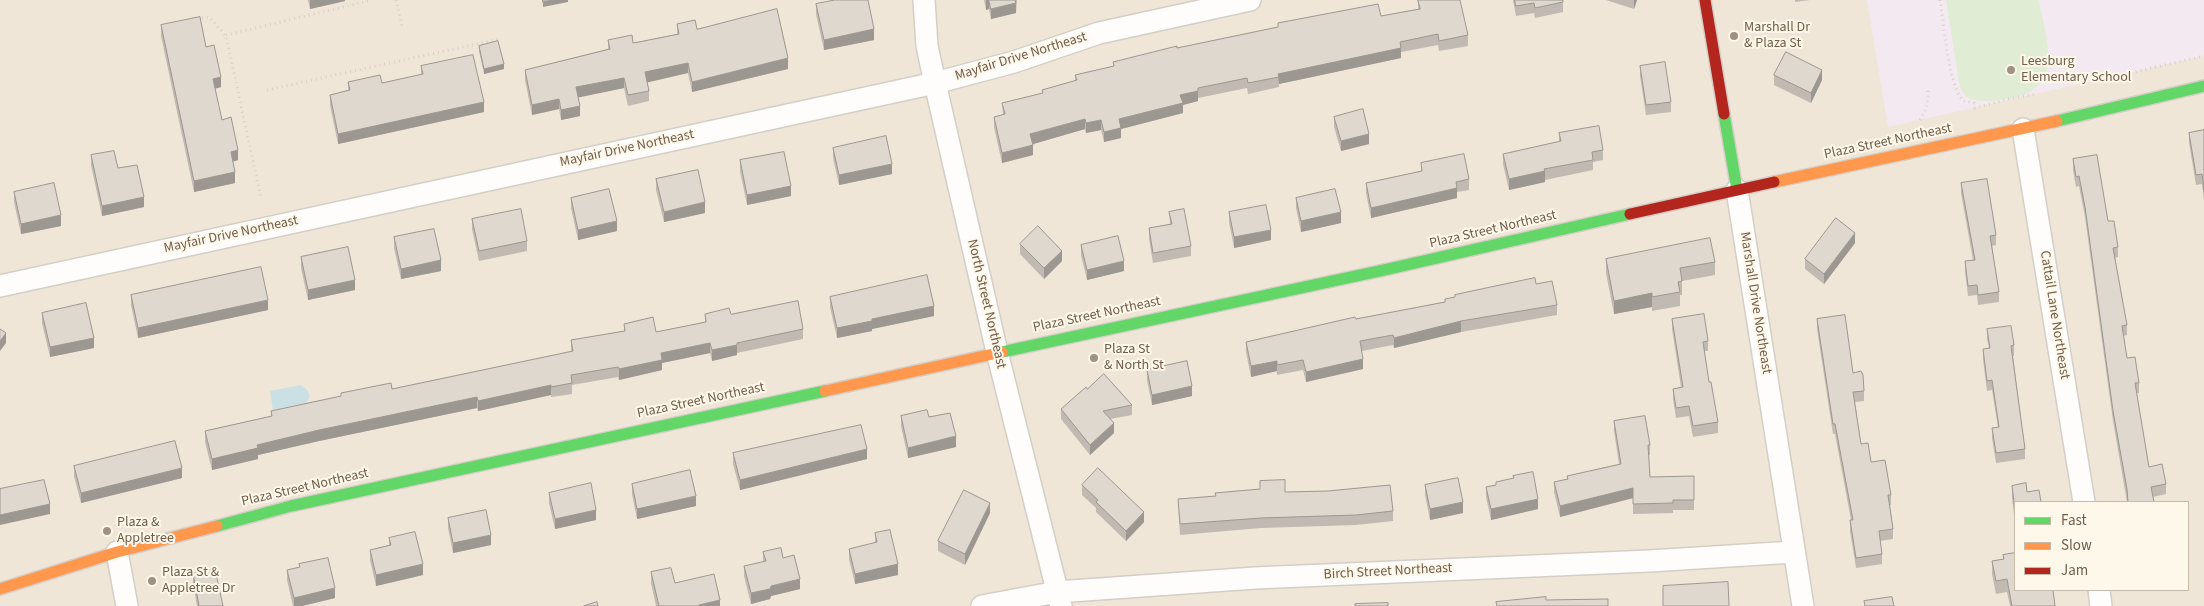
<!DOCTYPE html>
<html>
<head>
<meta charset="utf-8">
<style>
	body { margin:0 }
	#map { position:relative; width:2204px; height:606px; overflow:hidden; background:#f6f2e9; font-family:"Source Sans 3",sans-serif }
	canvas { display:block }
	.legend { position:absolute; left:2014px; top:501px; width:175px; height:90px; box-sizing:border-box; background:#fef8ea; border:1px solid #c6baaa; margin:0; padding:6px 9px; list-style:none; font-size:15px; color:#725d4b }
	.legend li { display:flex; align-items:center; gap:10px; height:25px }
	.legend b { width:25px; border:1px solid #c6baaa }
</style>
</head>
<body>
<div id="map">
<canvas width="2204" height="606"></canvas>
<ul class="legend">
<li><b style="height:6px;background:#63d668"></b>Fast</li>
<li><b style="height:6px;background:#ff974d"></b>Slow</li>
<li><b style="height:6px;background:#b3261e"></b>Jam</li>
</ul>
</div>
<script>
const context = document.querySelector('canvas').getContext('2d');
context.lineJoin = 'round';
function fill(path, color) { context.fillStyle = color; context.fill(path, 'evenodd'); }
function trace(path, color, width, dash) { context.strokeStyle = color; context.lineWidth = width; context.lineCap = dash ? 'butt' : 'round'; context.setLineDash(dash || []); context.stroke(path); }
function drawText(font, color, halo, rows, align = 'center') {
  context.font = font + ' "Source Sans 3",sans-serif'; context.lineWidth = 4; context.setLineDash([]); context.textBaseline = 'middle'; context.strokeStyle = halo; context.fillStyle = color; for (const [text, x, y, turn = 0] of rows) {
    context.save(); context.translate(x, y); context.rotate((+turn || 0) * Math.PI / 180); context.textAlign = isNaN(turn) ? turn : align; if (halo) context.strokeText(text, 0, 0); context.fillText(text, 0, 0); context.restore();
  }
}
const residential = new Path2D(`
	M0,0H2204V606H0ZM2015,502H2188V590H2015Z`);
const education = new Path2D(`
	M1867,0H2204V56L1888,127Z`);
const green = new Path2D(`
	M1946,0H2039C2045,36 2065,86 2016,97C1997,101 1985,103 1967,98L1960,87Z`);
const water = new Path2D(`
	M301,385L307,390L310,396L306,403L273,410L270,391Z`);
const path = new Path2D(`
	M396,0L402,26
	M1940,0C1945,28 1947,80 1963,101L1974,103L1975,108L2008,99L2036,94
	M197,19L209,17L226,36L261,198
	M226,35L372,0
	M2121,75L2204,56
	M267,90L499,39
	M1920,120C1927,109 1929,101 1928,89`);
const street = new Path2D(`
	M924,0L927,46L935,83L997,352L1061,606
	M2023,129L2084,502
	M1737,190L1803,606
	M0,286L935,83L1014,62L1099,33L1250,0
	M117,552L127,606
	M2099,590L2101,606
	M982,606L1057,592L1255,578L1649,561L1794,552`);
const fast = new Path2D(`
	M1724,114L1737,190
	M2057,121L2204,86
	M1002,352L1384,270L1630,214
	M217,526L291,506L825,391`);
const slow = new Path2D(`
	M1774,182L2057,121
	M825,391L1002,352
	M0,589L117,552L217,526`);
const jam = new Path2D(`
	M1705,0L1724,114
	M1630,214L1774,182`);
const wall = new Path2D(`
	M308,0H345V1L310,9Z
	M984,0H1017L1016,13L991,19L989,9L986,10Z
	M1418,0L1468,35V46L1439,51L1438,45L1401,52V58L1279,84V87L1248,94L1247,88L1198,98V101L1183,105V113L1121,129V138L1104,142L1101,130L1086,133L1085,129L1033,144V155L1002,163L994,127V117L1003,115L1002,103L1042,93V90L1075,81V75L1113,67V62L1278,27V23L1381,16L1418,9Z
	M1513,0H1563V12L1535,18L1534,13L1516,16Z
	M1606,0H1637L1634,9Z
	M1795,0H1810L1795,2Z
	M816,4L874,40L824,50L816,14Z
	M677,24L697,29L788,69L692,92L688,73L647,82L649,91V101L628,106L624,88L578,97L580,116L561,120L559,109L532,115L525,80V70L608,49V40L633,43L677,34Z
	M161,25L206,47L221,87L215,89L222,120L238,160L233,162L235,183L194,192L161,36Z
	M479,46L504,69L484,74L479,51Z
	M421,66L484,112L338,144L330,105V95L348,90V82L382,83L421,75Z
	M1640,66L1671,102V112L1646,115L1640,76Z
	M1774,75L1822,80L1811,103L1774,85Z
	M1334,117L1369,144L1341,151L1334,127Z
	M2204,130V200L2202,184L2196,185L2189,143V133Z
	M1559,133L1603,150V160L1593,162V170L1545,180V182L1509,190L1503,164V154L1559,142Z
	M833,148L892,174L839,185L833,158Z
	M91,155L118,168L144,207L102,216L91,165Z
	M2073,159L2108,221L2118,247V257L2115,258L2127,325V335L2123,336L2127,358L2139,383V393H2136L2149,467L2166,484V494L2153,497L2154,502H2127L2113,421L2085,217L2079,186L2076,187L2073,170Z
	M740,160L791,196L747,205L740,171Z
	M1421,163L1469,179V190L1457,192V198L1371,218L1366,193V183L1421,171Z
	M656,179L705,213L664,222L656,190Z
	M1961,183L1996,235V245L1992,246L1999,292V302L1978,305L1977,295L1968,296L1965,271V261L1973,260L1961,193Z
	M14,192L61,226L21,234L14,202Z
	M571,198L617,231L578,240L571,208Z
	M1296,198L1341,223L1301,232L1296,208Z
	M1169,212L1191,246V256L1153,263L1149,239V228L1170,224Z
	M1229,212L1271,240L1234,248L1229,222Z
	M472,219L527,241V251L479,261L472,229Z
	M394,237L441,271L401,279L394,248Z
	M1855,243L1824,284L1805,269V259Z
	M1020,244L1062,261L1044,279L1020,254Z
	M1081,245L1124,271L1087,280L1081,255Z
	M301,257L355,290L308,300L301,268Z
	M1606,259L1715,262V275L1682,281V295H1680V306L1652,311V307L1614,314L1606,273Z
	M1536,284L1557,305V315L1461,332L1394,348L1393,345L1362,351L1363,369L1306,382L1303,370L1277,375V371L1251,377L1246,352V342L1356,319L1445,302V299L1455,297V295Z
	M131,295L268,310L138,338L131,305Z
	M830,297L934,316L872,329V331L837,338L830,307Z
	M42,313L94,348L50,357L42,323Z
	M705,314H731L803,329V339L737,353V355L712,361L710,353L662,363V370L619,380L618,377L572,385V394L551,397V395L478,411L477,408L319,441L258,455V459L212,470L205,442V431L271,416V411L341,396V393L392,389L571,352V340L624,331V324L656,332L705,322Z
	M1672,319L1708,341V351H1704L1709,382L1718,422V433L1693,437L1689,416L1676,418L1673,399V389L1681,387L1672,329Z
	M1817,319L1864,391V401L1855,402L1861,444L1891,495V505H1890L1893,529V539L1880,541L1882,554V564L1856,568L1850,531V520H1851L1835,434H1833L1817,329Z
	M1987,329L2014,345V356H2013L2025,449V459L1996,463L1992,438V428L1998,427L1992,390L1987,391L1983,359V349L1989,348L1987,339Z
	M1147,370L1192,396L1152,405L1147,380Z
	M1087,389L1132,405V415L1110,419L1114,433L1090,455L1061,419V409Z
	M901,416L929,417L956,447L908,458L901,426Z
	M1614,421L1650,445V455H1648L1650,477L1694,500V510H1673V513L1633,514V498L1560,517L1554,492V482L1567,479V476L1619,464L1614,431Z
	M733,453L867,459L740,490L733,464Z
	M74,466L182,478L81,503L74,476Z
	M1496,482L1538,509L1491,520L1486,497V487L1496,485Z
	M632,484L696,506L637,519L632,494Z
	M1082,485L1144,522L1126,541L1096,512V508L1082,495Z
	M1425,485L1463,513L1430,520L1425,495Z
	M2012,486L2027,492L2015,502V523L2012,498Z
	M1285,492L1393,511V521L1356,525L1261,528L1180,535L1178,499Z
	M549,493L596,520L555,529L549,503Z
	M990,513L965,565L938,551V541Z
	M448,518L491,545L453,553L448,528Z
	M875,533L898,575L855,584L849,559V549L875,543Z
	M389,538L423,575L376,586L370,560V550L389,545Z
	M763,552L783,558L800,589L771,596L770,599L751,604L744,576V566L763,562Z
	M2003,555L2055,606H2010L2007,592L1996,594L1992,574V561L2003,559Z
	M299,564L335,598L302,606H293L287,580V570L299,567Z
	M651,572L675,583L720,606H656L651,583Z
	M193,573L223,606H197L193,583Z`);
const shadedWall = new Path2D(`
	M310,0H345V1L310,9Z
	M553,0H568V2L543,7V2Z
	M986,0H989V9L986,10Z
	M1634,0H1637L1634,9Z
	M1016,3V13L991,19V9Z
	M874,29V40L824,50V40Z
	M1401,48V58L1279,84L1278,74Z
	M788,58V69L692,92V82Z
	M688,63V73L645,83V72Z
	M504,64V69L484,74V69Z
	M1822,70V80L1811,103V93Z
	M221,77V87L213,89V79Z
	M624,78V88L576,98V87Z
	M1198,91V101L1183,105V113L1121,129V138L1104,142V132L1119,119L1180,95Z
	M559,99V109L532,115V105Z
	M484,102V112L338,144V134Z
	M580,106V116L561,120V110Z
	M1085,119V129L1030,145V134Z
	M1101,120V130L1086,133V123Z
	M1369,134V144L1341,151V141Z
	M1033,145V155L1002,163V153Z
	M238,150V160L231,162V152Z
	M892,164V174L839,185V175Z
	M1545,171V182L1509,190V179Z
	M235,172V183L194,192V181Z
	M791,186V196L747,205V195Z
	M1457,188V198L1371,218V208Z
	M144,197V207L102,216V206Z
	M705,202V213L664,222V212Z
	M1341,212V223L1301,232V221Z
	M61,215V226L21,234V224Z
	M617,221V231L578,240V230Z
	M1271,230V240L1234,248V237Z
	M1855,233V243L1824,284V274Z
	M1062,251V261L1044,279V268Z
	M441,260V271L401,279V269Z
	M1124,261V271L1087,280V270Z
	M355,280V290L308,300V290Z
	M1652,293V307L1614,314V301Z
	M268,300V310L138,338V328Z
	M934,306V316L872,329V331L837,338V328L872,319Z
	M1461,321V332L1394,348V338Z
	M6,333V343L0,351V341Z
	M94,338V348L50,357V347Z
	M710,343V353L662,363V370L619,380V369L661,353Z
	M737,345V355L712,361V350Z
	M1363,359V369L1306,382V372Z
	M1277,361V371L1251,377V366Z
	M551,385V395L478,411V401Z
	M1192,386V396L1152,405V395Z
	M477,397V408L319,441L258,455V459L212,470V459L257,445L319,430Z
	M1114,423V433L1090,455V445Z
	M956,436V447L908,458V448Z
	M867,449V459L740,490V480Z
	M182,468V478L81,503V493Z
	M1633,488V498L1560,517V506Z
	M696,496V506L637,519V509Z
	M1538,499V509L1491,520V509Z
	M1463,502V513L1430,520V509Z
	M990,503V513L965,565V554Z
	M50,504V514L0,525V515Z
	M596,510V520L555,529V519Z
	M1144,512V522L1126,541V531Z
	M491,535V545L453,553V543Z
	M423,564V575L376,586V575Z
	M898,564V575L855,584V574Z
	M800,579V589L771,596L770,599L751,604V593L771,586Z
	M335,588V598L302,606H294V598Z
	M720,600V606H699V605Z`);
const building = new Path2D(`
	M543,0H553L543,2Z
	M835,0H868L874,29L824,40L816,4Z
	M989,0H1015L1016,3L991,9Z
	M1418,0H1460L1468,35L1439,41L1438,34L1400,42L1401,48L1278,74L1279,77L1248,83L1247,78L1198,88V91L1180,95L1183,103L1119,119L1121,128L1104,132L1101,120L1086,123L1085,119L1030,134L1033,145L1002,153L994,117L1005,114L1002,103L1043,93L1042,90L1077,80L1075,75L1114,66L1113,62L1177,46V48L1278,27V23L1378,4L1381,16L1420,9Z
	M1515,0H1563V2L1535,8L1534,3L1516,6Z
	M777,9L788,58L692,82L688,63L645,72L649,91L628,95L624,78L576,87L580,106L561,110L559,99L532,105L525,70L610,49L608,40L632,35L633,43L639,42L679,34L677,24L695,20L697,29Z
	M200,17L206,47L214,45L221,77L213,79L222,120L231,117L238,150L231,152L235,172L194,181L161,25Z
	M498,41L504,64L484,69L479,46Z
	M1786,52L1822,70L1811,93L1774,75Z
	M473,55L484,102L338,134L330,95L350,90L348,82L380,75L382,83L423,74L421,66Z
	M1665,62L1671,102L1646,105L1640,66Z
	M1363,109L1369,134L1341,141L1334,117Z
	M1599,126L1603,150L1592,152L1593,160L1544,169L1545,171L1509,179L1503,154L1561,141L1559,133Z
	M2204,130V190L2202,174L2196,175L2189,133Z
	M886,136L892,164L839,175L833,148Z
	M114,151L118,168L137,165L144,197L102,206L91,155Z
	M784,152L791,186L747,195L740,160Z
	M1464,154L1469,179L1456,182L1457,188L1371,208L1366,183L1422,171L1421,163Z
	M2097,155L2108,221H2114L2118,247L2113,248L2127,325L2122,326L2127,358L2135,357L2139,383H2135L2149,467L2162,464L2166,484L2151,487L2154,502H2128L2127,489L2113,411L2085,207L2079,176L2076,177L2073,159Z
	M698,170L705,202L664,212L656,179Z
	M1987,179L1996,235L1990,236L1999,292L1978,295L1977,285L1968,286L1965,261L1975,260L1961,183Z
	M54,183L61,215L21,224L14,192Z
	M609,189L617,221L578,230L571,198Z
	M1335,189L1341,212L1301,221L1296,198Z
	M1266,205L1271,230L1234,237L1229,212Z
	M521,209L527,241L479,251L472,219Z
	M1184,209L1191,246L1153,253L1149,228L1172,224L1169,212Z
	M1836,218L1855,233L1824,274L1805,259Z
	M1038,226L1062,251L1044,268L1020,244Z
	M434,229L441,260L401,269L394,237Z
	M1118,236L1124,261L1087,270L1081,245Z
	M1710,238L1715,262L1680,268L1682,281L1678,282L1680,292L1652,297V293L1614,301L1606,259Z
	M348,247L355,280L308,290L301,257Z
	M261,267L268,300L138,328L131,295Z
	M927,275L934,306L872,319V321L837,328L830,297Z
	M1535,278L1536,284L1552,281L1557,305L1461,321L1394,338L1393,335L1360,341L1363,359L1306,372L1303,360L1277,365V361L1251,366L1246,342L1355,317L1356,319L1445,302V299L1455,297V295Z
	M798,301L803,329L737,343V345L712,350L710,343L661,353L662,360L619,369L618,367L571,375L572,383L551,387V385L478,401L477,397L319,430L257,445L258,448L212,459L205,431L272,416L271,411L341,396V393L391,383L392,389L573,351L571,340L625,331L624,324L653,317L656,332L706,322L705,314L729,308L731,314Z
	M86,303L94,338L50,347L42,313Z
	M1704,314L1708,341L1703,342L1709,382H1711L1718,422L1693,426L1689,406L1676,408L1673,389L1683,387L1672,319Z
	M1845,315L1853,373L1861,371L1863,375L1864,391L1853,392L1861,444L1868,443L1871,462L1885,460L1891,495H1888L1893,529L1879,531L1882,554L1856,558L1850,520H1853L1835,424H1833L1817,319Z
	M2011,326L2014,345L2011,346L2025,449L1996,453L1992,428L1999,427L1992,380L1987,381L1983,349L1990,348L1987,329Z
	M0,329L6,333L0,341Z
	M1187,361L1192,386L1152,395L1147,370Z
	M1104,374L1132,405L1103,411L1114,423L1090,445L1061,409L1086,387L1087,389Z
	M927,410L929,417L950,413L956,436L908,448L901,416Z
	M1645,416L1650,445H1648L1650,477L1694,476V500H1673V503L1633,504V488L1560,506L1554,482L1568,479L1567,476L1621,464L1614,421Z
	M861,425L867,449L740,480L733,453Z
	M175,441L182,468L81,493L74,466Z
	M1098,468L1144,512L1126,531L1096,502L1098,500L1082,485Z
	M690,470L696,496L637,509L632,484Z
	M1533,472L1538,499L1491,509L1486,487L1496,485V482L1514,478L1513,476Z
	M1458,478L1463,502L1430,509L1425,485Z
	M44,480L50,504L0,515V489Z
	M1285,480V492L1328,491L1390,485L1393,511L1356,515L1261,518L1180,524L1178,499L1216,496L1215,493L1260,489V481Z
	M591,483L596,510L555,519L549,493Z
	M2026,483L2027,492L2039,490L2041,502H2015V510L2012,486Z
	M964,490L990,503L965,554L938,541Z
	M486,510L491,535L453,543L448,518Z
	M890,530L898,564L855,574L849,549L877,542L875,533Z
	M415,532L423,564L376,575L370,550L391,545L389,538Z
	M781,548L783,558L794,555L800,579L771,586L770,589L751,593L744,566L766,561L763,552Z
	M2015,553V590H2053L2055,606H2012L2007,579L1996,581L1992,561L2004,559L2003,555Z
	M328,558L335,588L294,598L287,570L300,567L299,564Z
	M671,568L675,583L714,574L720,600L699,605V606H659L651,572Z
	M215,569L223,606H199L193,573Z
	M1728,582L1729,606H1663V586Z
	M1546,597V600L1608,599V606H1497L1496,602Z
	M1892,597L1894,606H1865L1864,601Z
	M597,602L598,606H584Z
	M1388,603V606H1355V604Z`);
const markers = [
	[1734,36,5,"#a09182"],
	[2011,70,5,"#a09182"],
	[1094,358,5,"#a09182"],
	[107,531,5,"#a09182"],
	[152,581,5,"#a09182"]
];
const poiNames = [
	["Marshall Dr",1744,28],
	["& Plaza St",1744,44],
	["Leesburg",2021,62],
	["Elementary School",2021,78],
	["Plaza St",1104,350],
	["& North St",1104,366],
	["Plaza &",117,523],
	["Appletree",117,539],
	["Plaza St &",162,573],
	["Appletree Dr",162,589]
];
const streetNames = [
	["Mayfair Drive Northeast",1021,57,-17],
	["Plaza Street Northeast",1888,142,-12],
	["Mayfair Drive Northeast",627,149,-12],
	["Plaza Street Northeast",1493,230,-13],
	["Mayfair Drive Northeast",231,235,-12],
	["Marshall Drive Northeast",1755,303,81],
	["North Street Northeast",986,304,77],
	["Plaza Street Northeast",1097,315,-12],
	["Cattail Lane Northeast",2054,315,81],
	["Plaza Street Northeast",701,401,-12],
	["Plaza Street Northeast",305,488,-13],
	["Birch Street Northeast",1388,572,-3]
];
fill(residential, '#efe6d7');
fill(education, '#f3e9f1');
fill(green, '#e0ecd4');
fill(water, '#cbe0e5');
trace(street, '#d4cec6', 24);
trace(fast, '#d5cec6', 14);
trace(slow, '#d5cec6', 14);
trace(jam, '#d5cec6', 14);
trace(path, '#d7d0ca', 3, [1, 4]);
trace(street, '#fefdfc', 21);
trace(fast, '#63d668', 11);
trace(slow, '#ff974d', 11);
trace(jam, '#b3261e', 11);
fill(wall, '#c0bab2');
fill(shadedWall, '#9c9791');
fill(building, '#dfd8cf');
trace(building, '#9c9791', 1);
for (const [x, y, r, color] of markers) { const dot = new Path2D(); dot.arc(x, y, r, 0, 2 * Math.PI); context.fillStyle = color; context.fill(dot); trace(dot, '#fef8ea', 2); }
drawText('14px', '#725d4b', '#fef8ea', poiNames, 'left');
drawText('14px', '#725d4b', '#fef8ea', streetNames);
</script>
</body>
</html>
